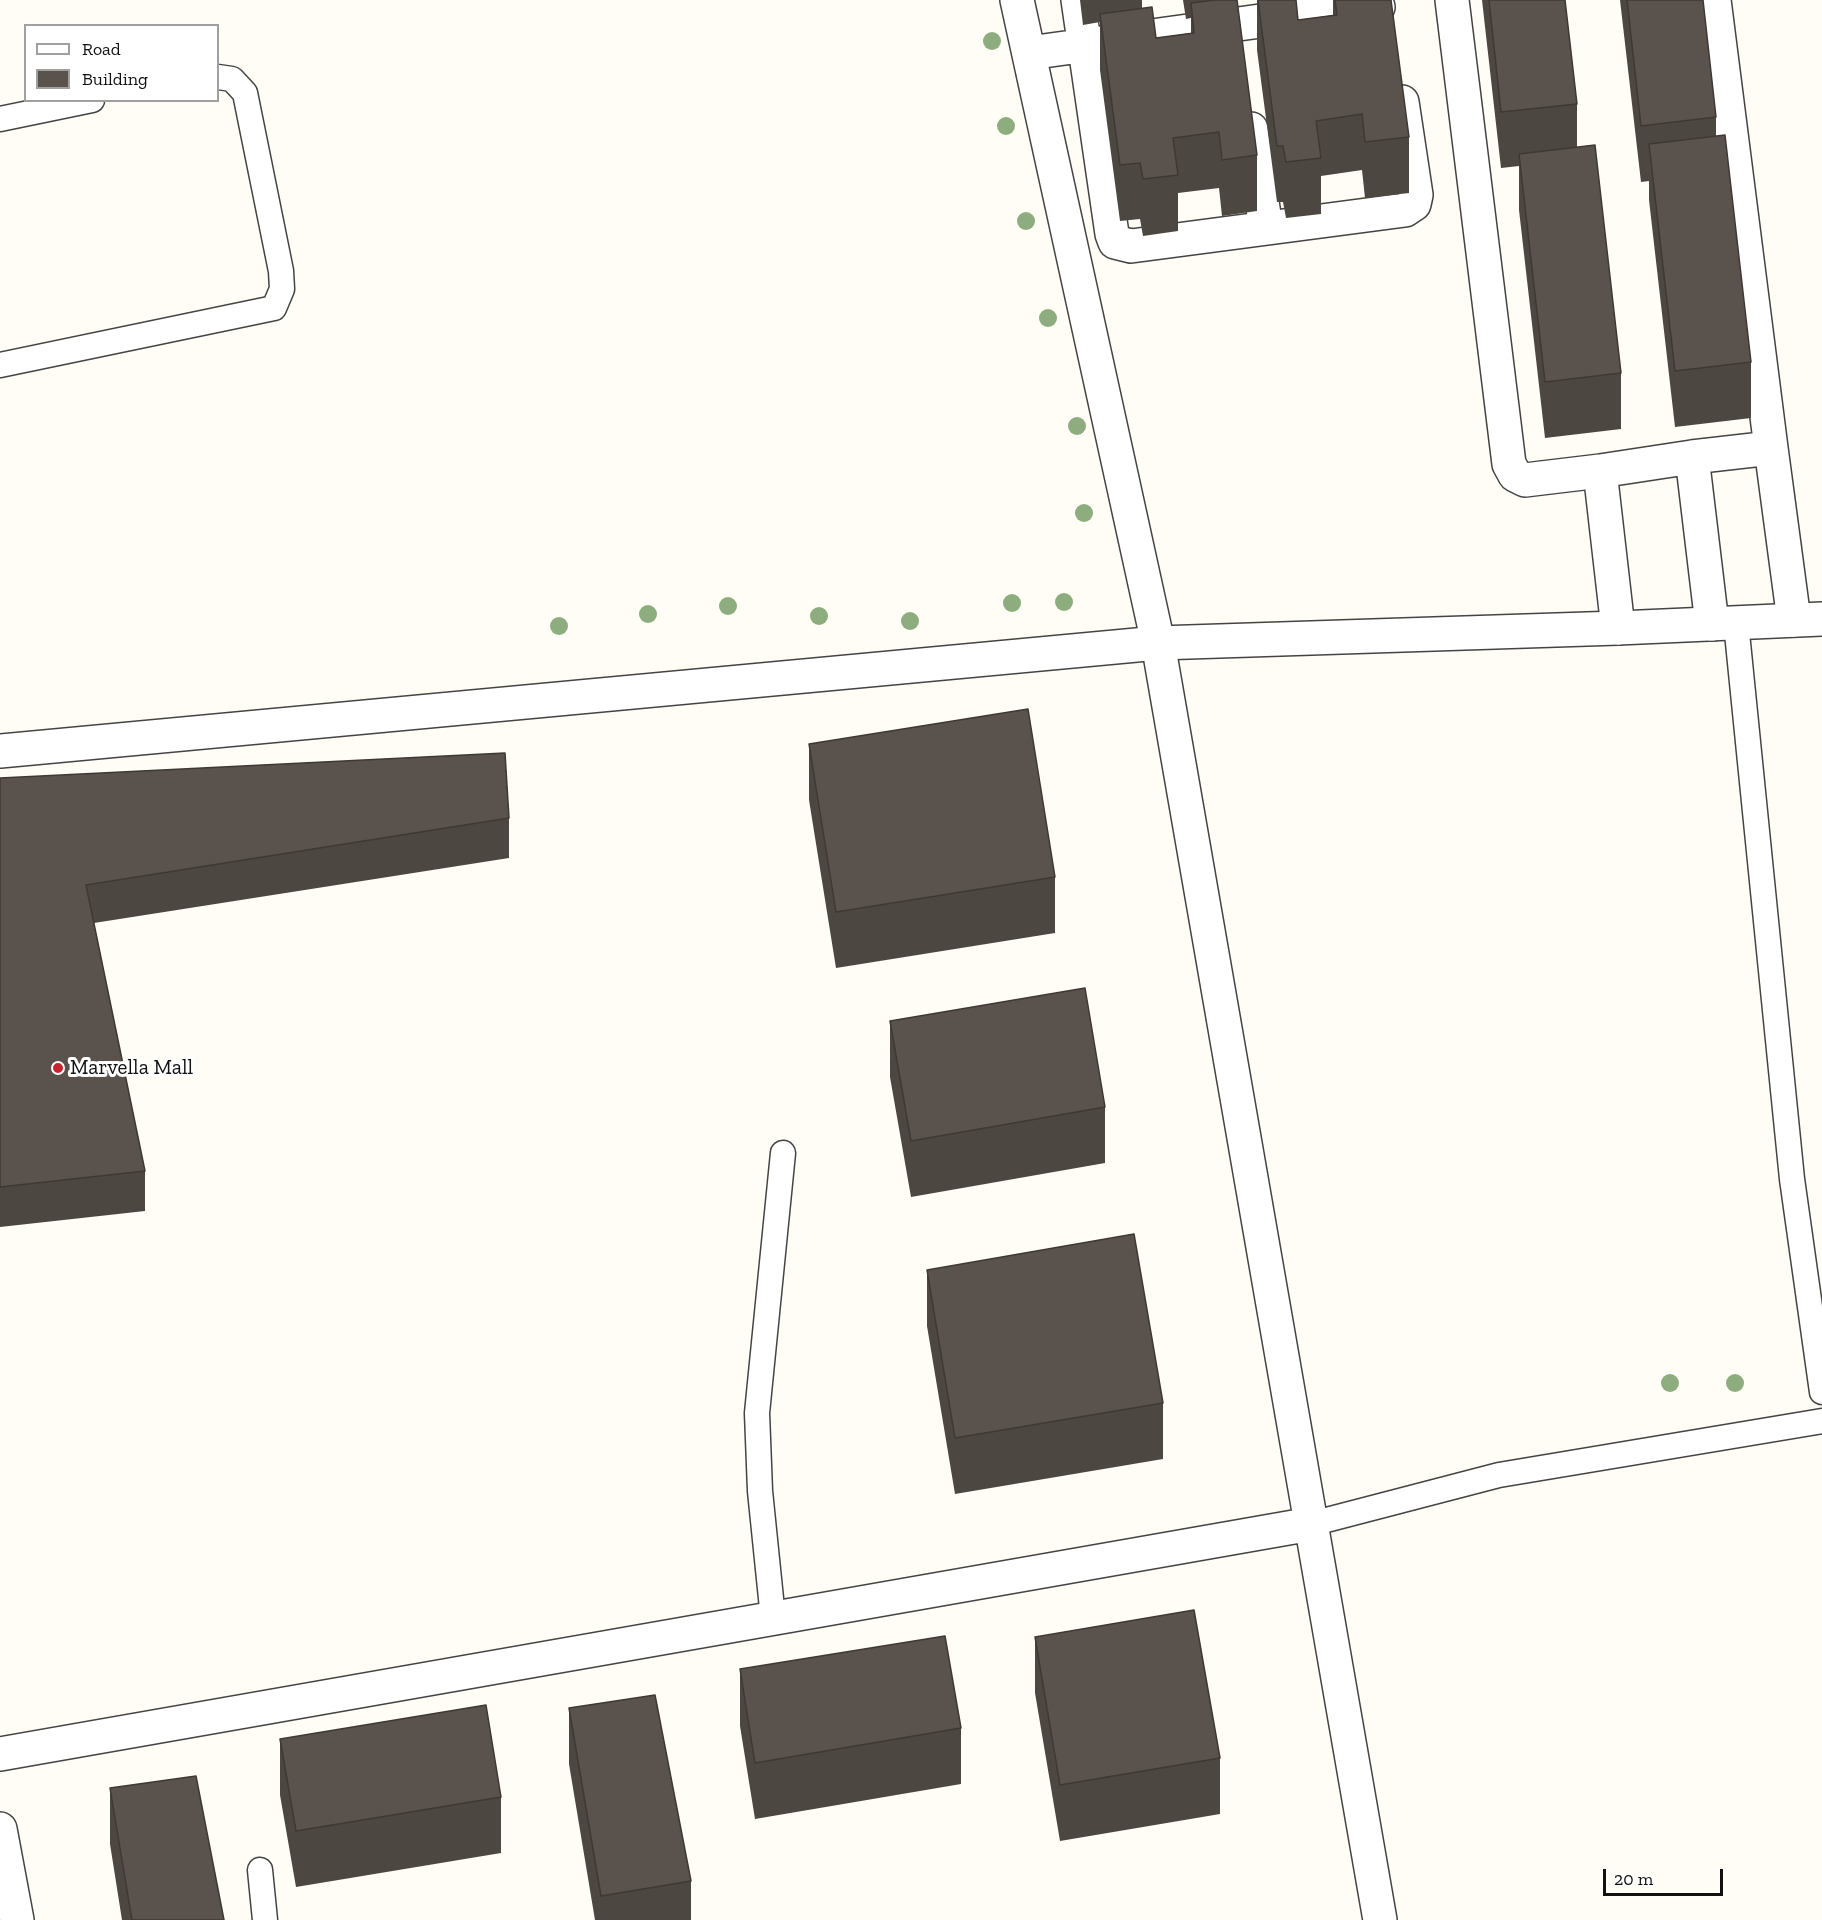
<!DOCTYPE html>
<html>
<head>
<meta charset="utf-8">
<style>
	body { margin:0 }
	#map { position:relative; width:1822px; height:1920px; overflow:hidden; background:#fffdf5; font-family:"Zilla Slab",serif }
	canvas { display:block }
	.legend { position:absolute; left:24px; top:24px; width:195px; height:78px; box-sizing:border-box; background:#fff; border:2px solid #a0a0a0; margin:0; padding:8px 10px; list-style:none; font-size:18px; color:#111 }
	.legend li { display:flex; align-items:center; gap:12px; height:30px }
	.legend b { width:30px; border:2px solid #a0a0a0 }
	.scale { position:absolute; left:1603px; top:1869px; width:120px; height:27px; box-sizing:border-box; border:3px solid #111; border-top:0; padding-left:8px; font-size:18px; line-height:21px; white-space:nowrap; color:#111; -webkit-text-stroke:4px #fff; paint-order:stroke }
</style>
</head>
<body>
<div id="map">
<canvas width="1822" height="1920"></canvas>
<ul class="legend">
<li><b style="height:8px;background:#fff"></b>Road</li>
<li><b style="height:16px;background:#5a524d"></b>Building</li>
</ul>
<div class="scale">20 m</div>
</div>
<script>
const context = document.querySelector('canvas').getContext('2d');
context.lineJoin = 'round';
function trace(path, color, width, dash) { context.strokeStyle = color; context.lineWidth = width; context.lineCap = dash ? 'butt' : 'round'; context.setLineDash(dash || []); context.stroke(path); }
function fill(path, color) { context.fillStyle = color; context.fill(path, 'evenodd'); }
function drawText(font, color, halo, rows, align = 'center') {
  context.font = font + ' "Zilla Slab",serif'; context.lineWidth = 6; context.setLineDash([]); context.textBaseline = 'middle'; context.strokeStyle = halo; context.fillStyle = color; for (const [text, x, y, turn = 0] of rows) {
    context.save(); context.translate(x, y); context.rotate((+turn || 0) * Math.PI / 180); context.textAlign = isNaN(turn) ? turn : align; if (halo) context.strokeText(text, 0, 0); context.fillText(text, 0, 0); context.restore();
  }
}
const service = new Path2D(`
	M0,119L92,100
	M0,365L274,308L282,289L281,271L245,93L232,79L218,77
	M1736,623L1792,1179L1822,1392
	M1311,1524L1499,1475L1822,1421
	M773,1618L760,1491L757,1413L783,1153
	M260,1870L265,1920`);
const minor = new Path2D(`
	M1017,0L1158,643L1380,1920
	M1078,0L1112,234L1115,242L1131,246L1405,210L1414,204L1416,195L1402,102
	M1452,0L1509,464L1515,475L1525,480L1600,471L1618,628
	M1029,53L1369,6L1378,7
	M1251,129L1266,228
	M1771,448L1794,620
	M1600,471L1692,457
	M1712,624L1692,457L1771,448L1714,0
	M0,1754L1311,1524`);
const tertiary = new Path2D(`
	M0,751L1158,643L1618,628L1822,619
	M0,1829L17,1920`);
const trees = [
	[992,41],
	[1006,126],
	[1026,221],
	[1048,318],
	[1077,426],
	[1084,513],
	[1064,602],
	[1012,603],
	[728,606],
	[648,614],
	[819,616],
	[910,621],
	[559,626],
	[1670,1383],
	[1735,1383]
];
const wall = new Path2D(`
	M1080,0H1142V8L1156,38L1191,33V18L1186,19L1183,0H1237L1257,155V211L1222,216L1219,188L1178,193V231L1143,236L1140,219L1120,221L1100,70V22L1083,25Z
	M1257,0H1296L1298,20L1333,15V0H1391L1409,137V193L1365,198L1362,170L1321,176V214L1286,218L1283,202H1277L1257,50Z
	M1482,0H1565L1577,104V147L1621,373V429L1545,438L1519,210V166L1501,168Z
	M1620,0H1703L1716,117V136L1751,362V418L1675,427L1649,200V181L1641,182Z
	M809,744L1055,877V933L836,968L809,800Z
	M0,778L509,818V858L94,923L145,1171V1211L0,1227Z
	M890,1021L1105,1107V1163L911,1197L890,1077Z
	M927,1270L1163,1403V1459L955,1494L927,1326Z
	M1035,1637L1220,1758V1814L1060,1841L1035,1693Z
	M740,1669L961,1728V1784L755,1819L740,1726Z
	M569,1708L691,1881V1920H595L569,1764Z
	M280,1739L501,1797V1853L296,1887L280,1795Z
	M110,1788L224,1920H122L110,1844Z`);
const building = new Path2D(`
	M1215,0H1237L1257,155L1222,160L1219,132L1173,138L1178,175L1143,179L1140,163L1120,165L1100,14L1152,7L1156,38L1194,33L1191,3Z
	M1258,0H1296L1298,20L1337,15L1335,0H1391L1409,137L1365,142L1362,114L1316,121L1321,158L1286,162L1283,146H1277Z
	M1489,0H1565L1577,104L1501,112Z
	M1627,0H1703L1716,117L1641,126Z
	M1725,135L1751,362L1675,371L1649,144Z
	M1595,145L1621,373L1545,382L1519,154Z
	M1028,709L1055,877L836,912L809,744Z
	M505,753L509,818L86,885L145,1171L0,1187V778Z
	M1085,988L1105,1107L911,1141L890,1021Z
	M1134,1234L1163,1403L955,1438L927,1270Z
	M1194,1610L1220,1758L1060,1785L1035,1637Z
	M945,1636L961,1728L755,1763L740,1669Z
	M655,1695L691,1881L601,1896L569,1708Z
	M486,1705L501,1797L296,1831L280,1739Z
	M196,1776L224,1920H132L110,1788Z`);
const markers = [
	[58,1068,6,"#c4262e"]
];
const poiNames = [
	["Marvella Mall",70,1068]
];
trace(service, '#444', 27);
trace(minor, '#444', 36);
trace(tertiary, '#444', 36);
trace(service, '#fff', 24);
trace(minor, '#fff', 33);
trace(tertiary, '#fff', 33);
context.fillStyle = '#8dad7f';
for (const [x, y] of trees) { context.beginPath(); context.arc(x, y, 9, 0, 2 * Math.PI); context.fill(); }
fill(wall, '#4d4742');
fill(building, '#5a524d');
trace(building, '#3f3936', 1.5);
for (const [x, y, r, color] of markers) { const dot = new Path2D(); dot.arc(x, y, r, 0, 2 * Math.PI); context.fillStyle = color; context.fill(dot); trace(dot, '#fff', 2); }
drawText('21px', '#111', '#fff', poiNames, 'left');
</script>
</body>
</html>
